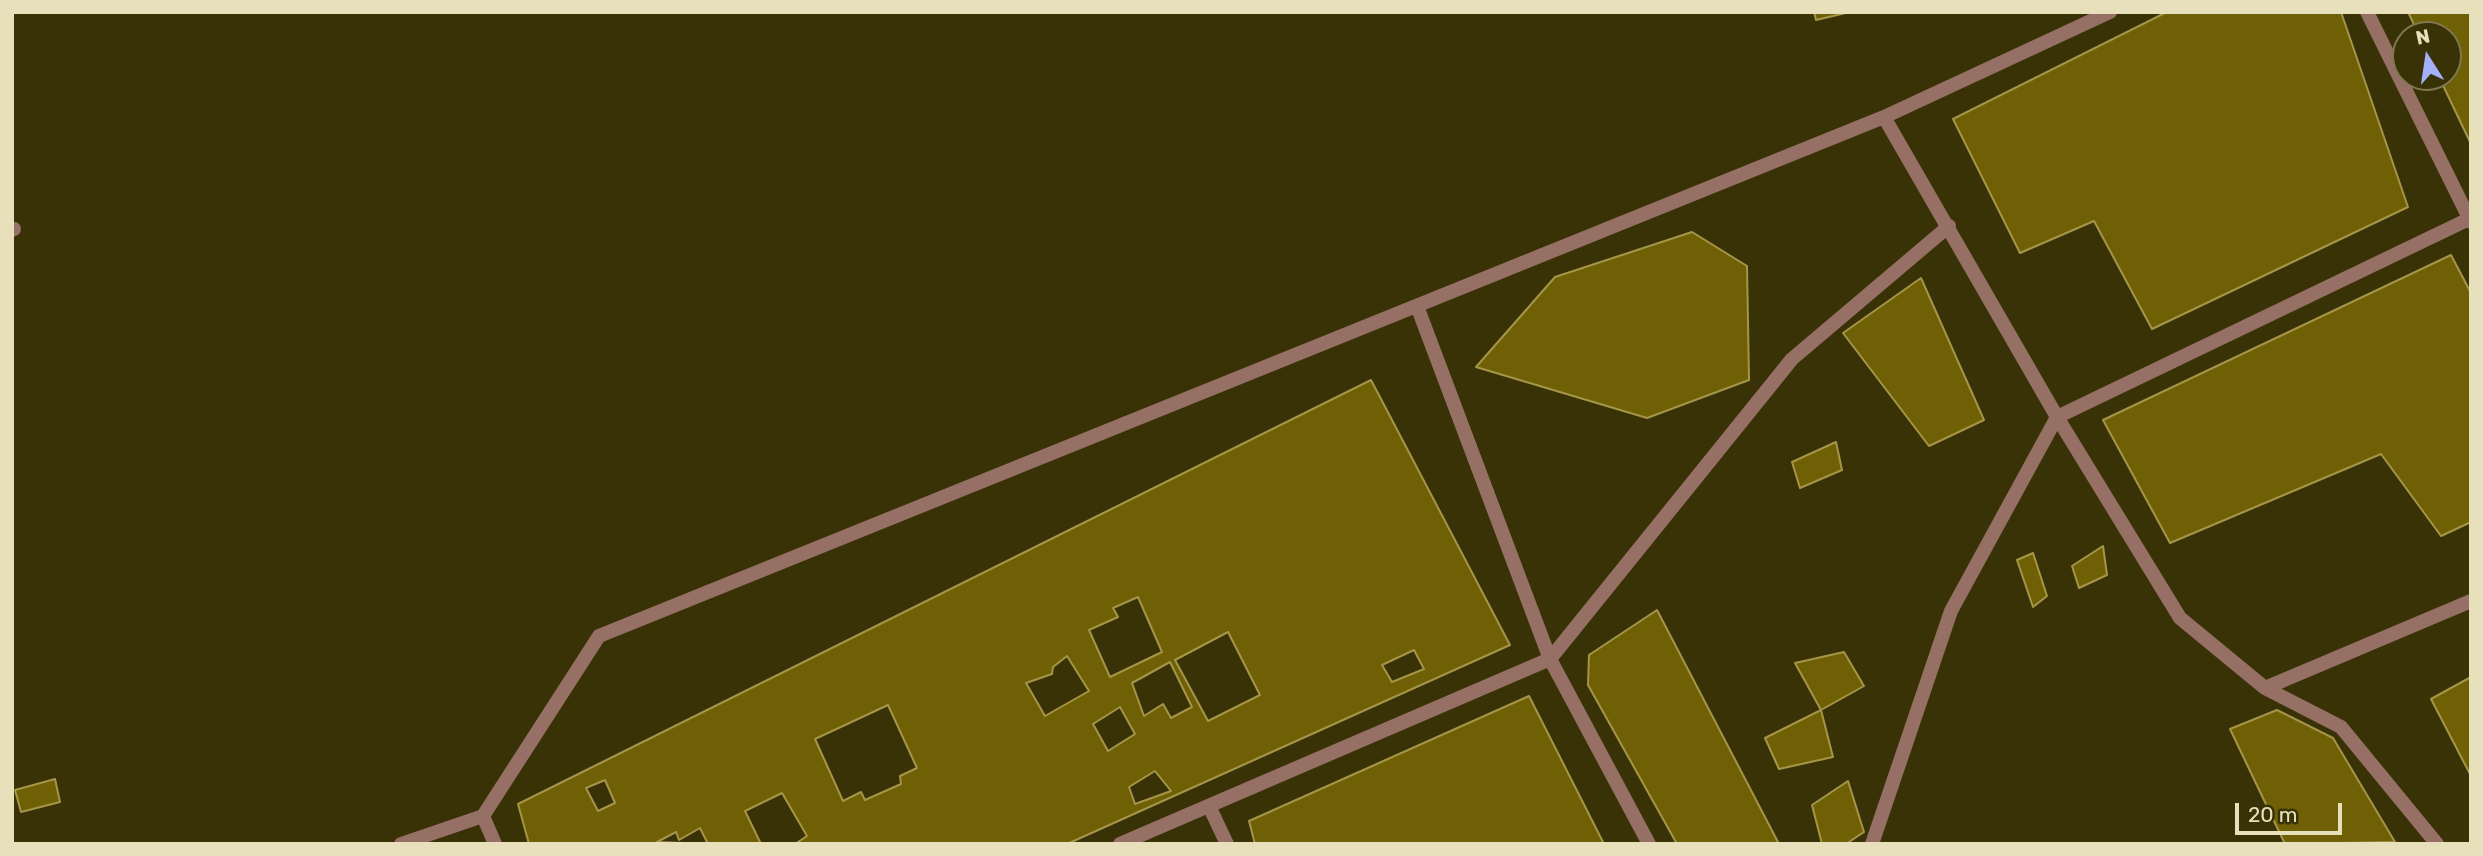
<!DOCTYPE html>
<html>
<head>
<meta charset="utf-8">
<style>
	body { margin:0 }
	#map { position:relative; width:2483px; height:856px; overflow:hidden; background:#3a3207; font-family:Rubik,sans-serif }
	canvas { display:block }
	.frame { position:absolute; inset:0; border:14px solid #e8e0bb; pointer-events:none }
	.north { position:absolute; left:2392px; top:21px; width:70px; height:70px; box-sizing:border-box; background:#3a3207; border:2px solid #80784f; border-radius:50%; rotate:348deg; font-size:19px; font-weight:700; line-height:28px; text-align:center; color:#e8e0bb }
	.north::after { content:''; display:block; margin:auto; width:24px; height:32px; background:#a6b1fc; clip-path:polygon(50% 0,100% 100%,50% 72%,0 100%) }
	.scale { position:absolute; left:2235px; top:803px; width:107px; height:32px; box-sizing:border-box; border:4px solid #e8e0bb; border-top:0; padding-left:9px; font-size:21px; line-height:24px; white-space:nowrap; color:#e8e0bb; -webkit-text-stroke:5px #3a3207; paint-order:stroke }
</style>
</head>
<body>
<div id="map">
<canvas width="2483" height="856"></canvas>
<div class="frame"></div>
<div class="north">N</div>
<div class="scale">20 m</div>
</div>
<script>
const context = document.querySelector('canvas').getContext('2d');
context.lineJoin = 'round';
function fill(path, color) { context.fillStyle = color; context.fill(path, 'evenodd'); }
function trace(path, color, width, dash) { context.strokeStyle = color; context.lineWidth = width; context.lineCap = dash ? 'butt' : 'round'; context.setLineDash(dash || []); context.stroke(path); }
const building = new Path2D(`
	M1814,12H1850L1816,20Z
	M2167,12H2341L2408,207L2152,329L2094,221L2020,253L1953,119Z
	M2408,12H2471V144L2439,77H2448V35H2419Z
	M1692,232L1747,266L1749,380L1647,418L1476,367L1555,277Z
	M2451,255L2471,293V522L2441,536L2381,454L2170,543L2103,420Z
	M1921,278L1984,420L1929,446L1843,333Z
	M1371,380L1510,645L1067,844H529L518,804Z
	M1836,442L1842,470L1800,488L1792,462Z
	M2103,546L2107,575L2079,588L2072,566Z
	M2033,553L2047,596L2033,607L2017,560Z
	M1138,597L1162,652L1110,677L1089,630L1118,617L1113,608Z
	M1657,610L1779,844H1677L1588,685L1589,655Z
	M1228,632L1260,695L1208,721L1175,660Z
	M1414,650L1424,669L1392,682L1382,665Z
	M1844,652L1864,686L1821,710L1795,663Z
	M1067,656L1089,691L1045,716L1026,683L1052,674L1053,667Z
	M1170,662L1192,707L1171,718L1163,704L1144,716L1132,683Z
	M2471,677V776L2431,699Z
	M1529,696L1604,844H1255L1249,821Z
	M888,705L917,768L900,776L901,784L865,800L861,792L843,801L815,739Z
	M1120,707L1135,734L1108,751L1093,724Z
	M1821,710L1833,757L1779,769L1765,738Z
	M2277,710L2333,738L2395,842L2285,844L2230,729Z
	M1155,771L1171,791L1135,804L1129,787Z
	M55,779L60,802L21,812L15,790Z
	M605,780L615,803L598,811L586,788Z
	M1848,781L1864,832L1846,844H1822L1812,805Z
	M782,793L807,836L795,844H761L745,811Z
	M700,828L708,844L657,842L676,832L679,840Z`);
const minor = new Path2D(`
	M2367,12L2471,222
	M1884,117L2057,417L2180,618L2265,688L2341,727L2437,844
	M12,230L14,229
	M1417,306L1550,659L1649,844
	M2265,688L2471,601
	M1209,806L1227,844
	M483,816L495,844
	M401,844L483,816L599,636L1884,117L2110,12
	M1120,844L1550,659L1792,359L1949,226
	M1872,844L1951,611L2057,417L2469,219`);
fill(building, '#6f5f05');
trace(building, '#a59549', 2);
trace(minor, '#967064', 14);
</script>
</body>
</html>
